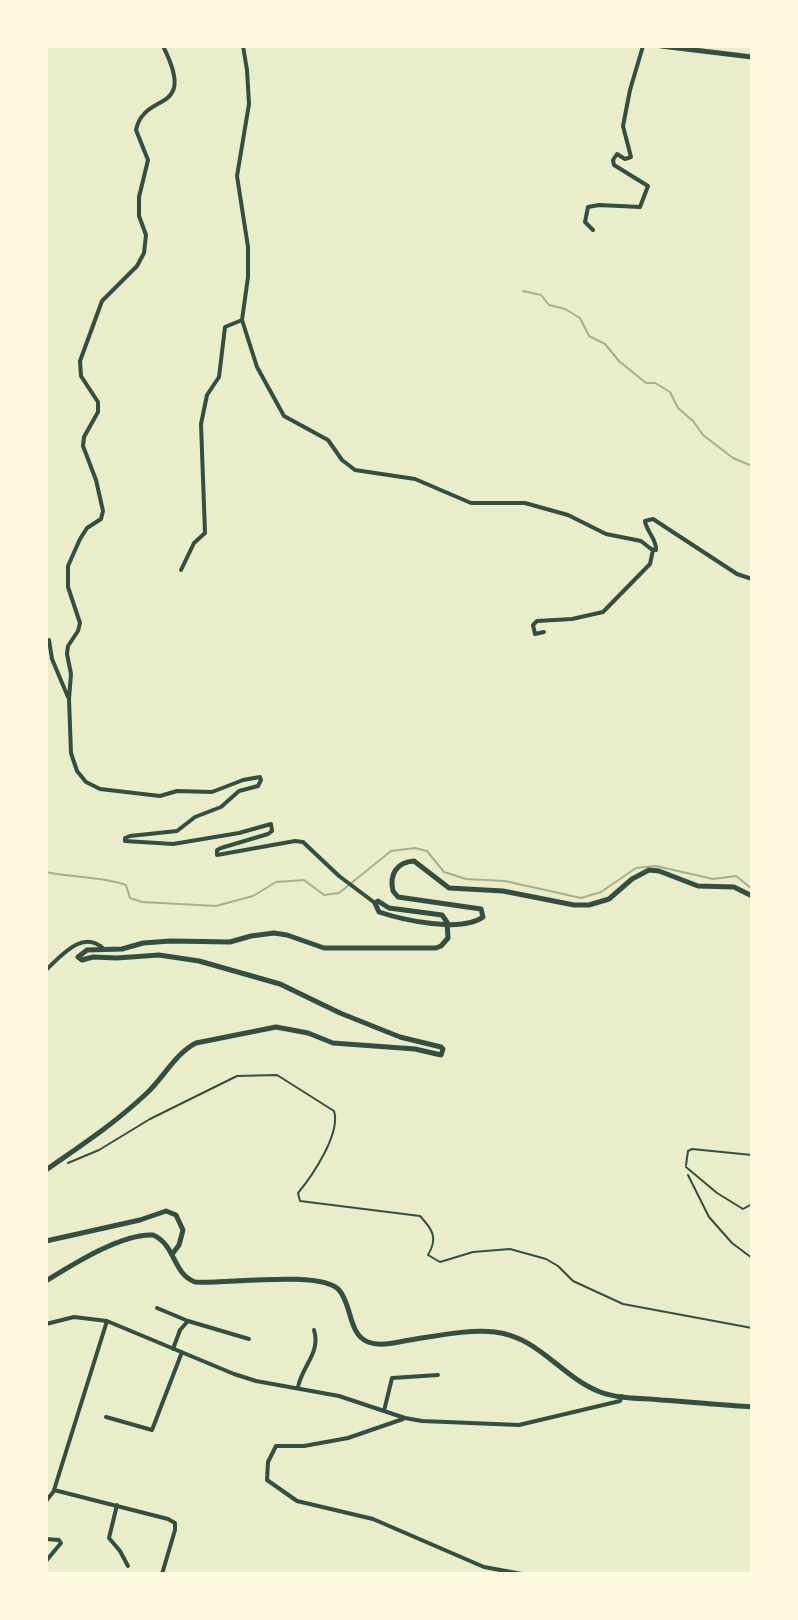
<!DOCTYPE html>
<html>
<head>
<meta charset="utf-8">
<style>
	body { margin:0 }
	#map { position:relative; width:798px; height:1620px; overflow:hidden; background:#e9edc9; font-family:"Alegreya Sans",sans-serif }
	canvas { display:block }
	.frame { position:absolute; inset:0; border:48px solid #fefae0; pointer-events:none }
</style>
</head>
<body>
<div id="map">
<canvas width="798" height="1620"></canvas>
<div class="frame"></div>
</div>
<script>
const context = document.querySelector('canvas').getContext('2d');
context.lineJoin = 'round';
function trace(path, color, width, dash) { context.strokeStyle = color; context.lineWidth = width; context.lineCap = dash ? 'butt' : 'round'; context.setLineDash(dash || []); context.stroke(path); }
const stream = new Path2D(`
	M523,291L541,295L549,305L565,309L580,318L589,336L605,344L619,361L646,383H655L670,392L678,408L693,421L703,435L733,458L752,466
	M46,872C73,878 101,876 126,885L130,898L142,902L216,906L253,896L276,882L304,880L324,895L339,893L391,851L415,848L427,851L444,872L466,879L505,881L581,898L601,892L636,868L656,866L713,879L736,876L752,889`);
const path = new Path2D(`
	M68,1163L99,1150L150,1119L237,1076L277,1075L334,1111C341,1133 313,1175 298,1193L300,1201L420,1216C433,1230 438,1238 428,1255L440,1262L473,1252L510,1249L546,1259L558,1266L573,1281L623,1304L752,1328
	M686,1165L688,1151L692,1149L752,1155
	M688,1175L709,1217L732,1243L752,1258`);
const service = new Path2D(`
	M686,1167L717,1193L743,1209L752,1204`);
const minor = new Path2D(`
	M163,46C198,116 144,90 136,130L148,160L139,197V216L146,235L144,253L137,266L102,301L80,361L81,376L98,402V412L84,437L83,446L96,480L103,511L101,519L87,528L80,539L68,566V587L80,623L78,631L68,646L67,654L71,674L69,699L71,753L77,771L86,782L100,789L160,796L177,791L212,792L243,780L260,777L261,780L258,786L239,791L221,807L195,817L177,831L130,836L125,838V841L173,844L239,833L271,824L272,831L268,834L221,848L217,850V855L295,841L303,842L339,876L375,903
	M243,46L247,70L249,104L237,176L248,247V277L242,320L257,367L284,416L328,440L342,460L355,470L415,479L471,503H525L568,515L606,534L641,541L651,549L656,550C657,539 646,531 645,521L653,519L737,574L752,579
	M593,230L585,222L588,207L599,205L640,207L648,186L614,165L613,160L617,154L625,159L631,157L623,126L630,90L643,46
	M181,570L194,543L205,533L201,424L207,395L219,377L225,327L242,320
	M544,632L535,634L533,625L537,621L572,619L603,612L650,564L653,550
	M49,640L52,659L68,697
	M46,970C62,955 83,929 104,949
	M157,1308L188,1321
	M107,1321L54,1490L168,1519L175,1523V1530L162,1574
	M46,1324L74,1317L107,1321L234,1374L256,1381L339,1396L405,1418L422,1421L519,1425L620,1401L622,1396
	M173,1349L180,1330L188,1321L249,1339
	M298,1387C302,1366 321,1353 314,1330
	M384,1411L392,1378L438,1375
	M106,1417L152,1430L182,1352
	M403,1419L348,1438L304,1446H276L268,1462L267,1480L297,1501L373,1519L484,1567L522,1574
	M46,1501L54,1491
	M117,1505L109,1538L120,1551L128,1566
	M46,1539L59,1540L61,1543L46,1561`);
const tertiary = new Path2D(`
	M661,46L752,57
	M375,903L379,912C403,920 461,933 483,917L481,909L398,897L393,891C389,874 397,862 414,861L449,888L503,891L574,905H589L609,899L632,879L649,870L659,871L698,886L734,887L752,896
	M46,1170C83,1144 114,1124 147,1093C164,1077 176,1053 196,1043L276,1027L308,1033L333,1043L415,1049L441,1055L443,1049L441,1047L400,1037L340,1013L280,984L199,961L159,955L117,958L93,957L82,960L78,957L87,950L122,949L143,943L171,941L230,942L251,936L274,933L287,935L324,948H436L441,946L448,938L447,922L442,915L389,908L378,901L375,903
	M46,1241L140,1220L166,1211L176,1215L183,1230L179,1245L173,1253`);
const secondary = new Path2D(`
	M46,1281C72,1265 122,1233 153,1235C176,1245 172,1273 195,1282C225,1284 321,1270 339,1290C352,1304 348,1334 368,1342C381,1347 397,1342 410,1340C437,1336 468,1329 495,1332C539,1337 561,1377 600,1392C619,1399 641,1398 661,1400C691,1402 721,1405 752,1407`);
trace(stream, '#a3b18a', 2);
trace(path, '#344e41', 2);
trace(service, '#344e41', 2);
trace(minor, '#344e41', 4);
trace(tertiary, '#344e41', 5);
trace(secondary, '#344e41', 5);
</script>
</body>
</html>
